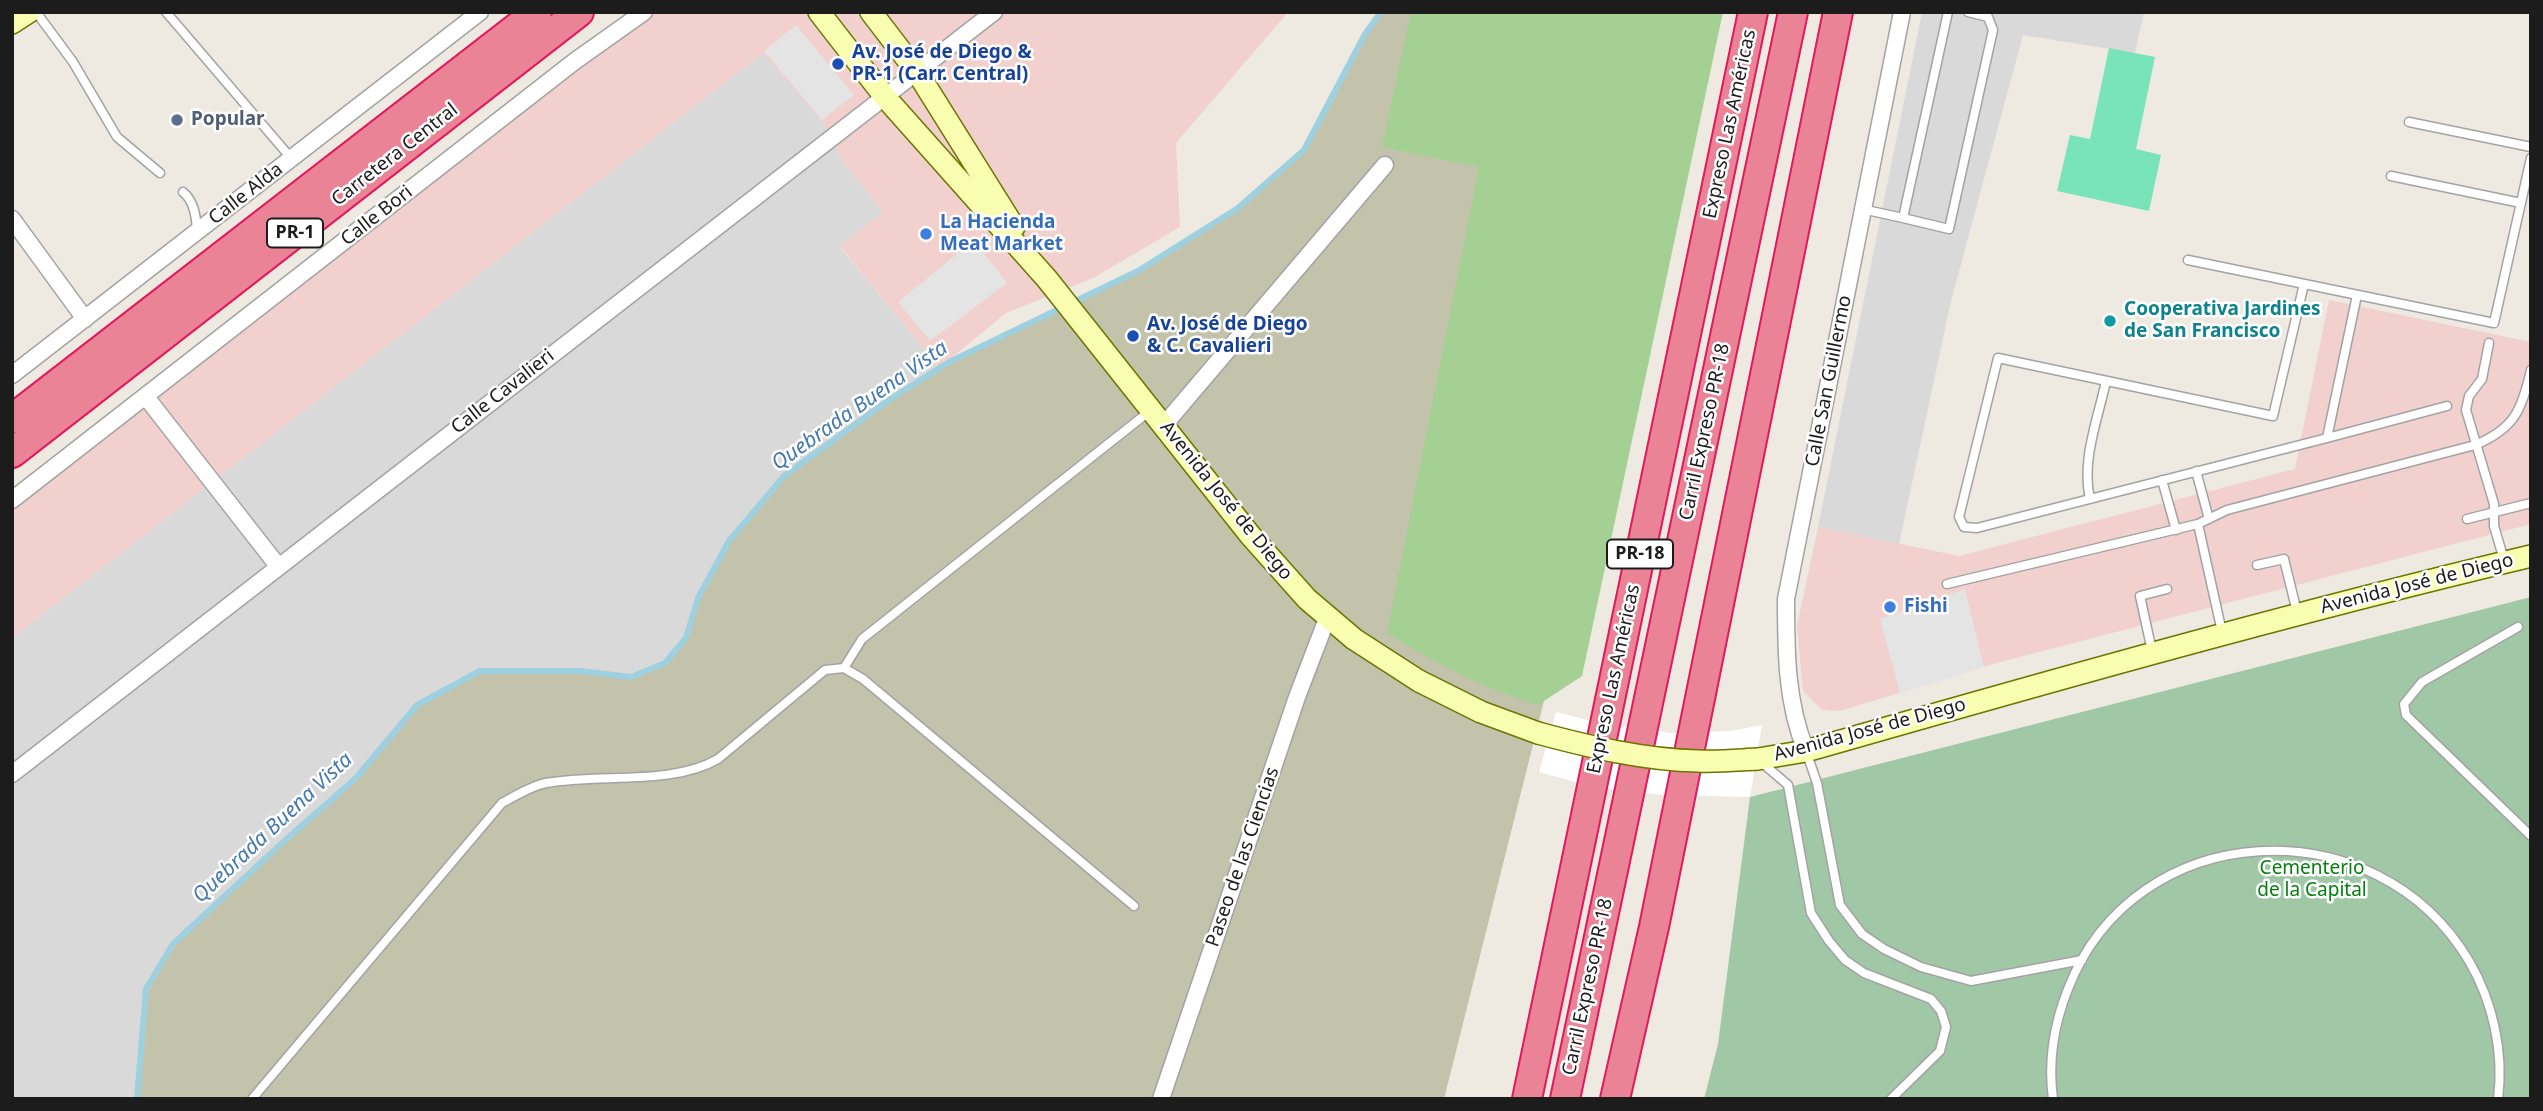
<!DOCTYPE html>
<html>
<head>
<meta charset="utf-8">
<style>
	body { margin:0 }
	#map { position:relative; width:2543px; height:1111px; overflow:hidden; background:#eeeae1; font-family:"Noto Sans",sans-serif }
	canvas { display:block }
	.frame { position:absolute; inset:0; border:14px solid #1c1c1c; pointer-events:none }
</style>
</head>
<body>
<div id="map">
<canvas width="2543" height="1111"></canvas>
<div class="frame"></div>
</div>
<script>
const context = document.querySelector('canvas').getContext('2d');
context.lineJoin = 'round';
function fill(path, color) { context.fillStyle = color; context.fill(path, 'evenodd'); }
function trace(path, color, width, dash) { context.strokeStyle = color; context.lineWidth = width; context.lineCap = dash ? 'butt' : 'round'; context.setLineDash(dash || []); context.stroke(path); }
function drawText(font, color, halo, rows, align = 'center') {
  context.font = font + ' "Noto Sans",sans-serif'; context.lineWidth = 5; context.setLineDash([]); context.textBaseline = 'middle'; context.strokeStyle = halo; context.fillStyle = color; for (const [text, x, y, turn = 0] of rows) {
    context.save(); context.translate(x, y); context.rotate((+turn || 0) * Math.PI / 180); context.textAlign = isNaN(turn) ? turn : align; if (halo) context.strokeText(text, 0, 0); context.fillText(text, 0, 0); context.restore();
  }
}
const residential = new Path2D(`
	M1922,12H2144L2135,53L2023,35L1951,301L1899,544L1818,527Z
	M764,52L823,123L843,162L883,212L840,247L939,368L886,402L784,476L698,598L686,638L665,663L631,677L580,671H480L417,705L355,779L282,843L173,944L146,989L137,1099H12V638Z`);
const commercial = new Path2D(`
	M644,12H1288L1176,143L1180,227L1093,278L1006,313L939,368L840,246L883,212L843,162L823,123L763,53L12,638V500Z
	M2329,300L2531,342V524L1993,664L1840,711L1822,710L1803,691L1797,626L1818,527L1959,556L2295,469Z`);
const construction = new Path2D(`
	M1381,12H1717L1444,1099H137L146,989L173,944L282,843L355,779L417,705L480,671H580L631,677L665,663L686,638L698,598L729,541L784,476L886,402L949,362L1138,271L1238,208L1304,150L1365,34Z`);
const forest = new Path2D(`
	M1411,12H1723L1582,676L1538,705C1484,689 1435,663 1387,633L1479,167L1382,147Z`);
const cemetery = new Path2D(`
	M2531,597V1099H1704L1718,1044L1750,797Z`);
const pitch = new Path2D(`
	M2109,48L2155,57L2136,149L2161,155L2149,211L2057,191L2070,135L2090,139Z`);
const parking = new Path2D(`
	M796,25L854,95L822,120L764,51Z
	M974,240L1007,283L930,341L898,302Z
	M1965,589L1984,667L1900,693L1880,619Z`);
const pier = new Path2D(`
	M1556,712L1599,723L1671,733L1731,731L1762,725L1750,797L1664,795L1623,791L1579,783L1539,772Z`);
const stream = new Path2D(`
	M137,1099L146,989L173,944L282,843L355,779L417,705L480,671H580L631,677L665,663L686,638L698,598L729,541L784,476L886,402L949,362L1138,271L1238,208L1304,150L1365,34L1381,12`);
const lane = new Path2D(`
	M36,12L73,62L117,137L160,173
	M166,12L291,158
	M1948,12L1903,218L1949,229L1993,30L1988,17L1968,12
	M2409,122L2531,147
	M2391,176L2521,203
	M183,192C194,201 196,216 197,230
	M1862,209L1903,218
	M2188,260L2494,323L2531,158
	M2304,284L2273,416L1998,358L1959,517L1964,527L1977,528L2327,438
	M2357,295L2327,438L2447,406
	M2489,343L2482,379L2469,396L2466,410L2494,504V526L2504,560
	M2196,471L2209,519
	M2162,480L2176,530
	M2090,499C2081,460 2098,419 2106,381
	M2467,519L2531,503
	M2198,524L2227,510L2475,445C2514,429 2522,410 2531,370
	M2257,565L2284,559L2297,612
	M1947,584L2198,524L2222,632
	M2518,627L2422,682L2404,704L2406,715L2531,836
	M2152,651L2140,596L2167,589
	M844,668L862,639L1151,410
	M1807,754L1817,783L1840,905L1862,934L1884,949L1921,967L1971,981L2082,960
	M1760,761L1788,785L1811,913L1829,941L1845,960L1864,973L1931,999L1941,1011L1946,1027L1940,1051L1891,1099
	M252,1099L502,803C515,796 531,786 546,783C600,773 671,786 718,759L825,670L844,668L863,679L1134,906
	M2053,1099C2048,1062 2054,1024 2068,989C2135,816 2376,804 2469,961C2493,1002 2504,1052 2498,1099`);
const street = new Path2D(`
	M12,219L85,319
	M12,375L480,12
	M146,397L278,566
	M1164,425L1385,165
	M12,500L575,61L644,12
	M1806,751C1786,702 1786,651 1786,599L1902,12
	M12,774L994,12
	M1161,1099L1297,697L1328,616`);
const secondary = new Path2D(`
	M819,12L885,97L1047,279L1250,535L1307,599L1354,639L1419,681L1481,712L1538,733
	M871,12L917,72L1014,227
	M12,23L29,12
	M1758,759L1806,751C2047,682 2287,614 2531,556`);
const highway = new Path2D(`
	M12,419L537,12
	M12,453L579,12
	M1527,1099L1753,12
	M1565,1099L1793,12
	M1615,1099L1654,927L1838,12`);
const secondaryBridge = new Path2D(`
	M1538,733C1590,747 1645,760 1698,761C1718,762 1738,760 1758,759`);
const markers = [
	[838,64,7,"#1a4fb4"],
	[177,120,7,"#5c6f8a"],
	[926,234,7,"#3f7fe0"],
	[2110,321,7,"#0f9aa8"],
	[1133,336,7,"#1a4fb4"],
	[1890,607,7,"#3f7fe0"]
];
const shields = [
	[295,233,56],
	[1640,554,66]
];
const shieldNames = [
	["PR-1",295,233],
	["PR-18",1640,554]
];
const transitNames = [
	["Av. José de Diego &",852,53],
	["PR-1 (Carr. Central)",852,75],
	["Av. José de Diego",1147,325],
	["& C. Cavalieri",1147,347]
];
const serviceNames = [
	["Popular",191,120]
];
const streetNames = [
	["Expreso Las Américas",1730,124,-78],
	["Carretera Central",395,155,-38],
	["Calle Alda",246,194,-38],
	["Calle Bori",377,216,-38],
	["Calle San Guillermo",1829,381,-79],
	["Calle Cavalieri",503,392,-38],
	["Carril Expreso PR-18",1705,432,-78],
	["Avenida José de Diego",1226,501,51],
	["Avenida José de Diego",2417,584,-14],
	["Expreso Las Américas",1614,679,-78],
	["Avenida José de Diego",1870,730,-15],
	["Paseo de las Ciencias",1243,857,-71],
	["Carril Expreso PR-18",1588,987,-78]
];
const shopNames = [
	["La Hacienda",940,223],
	["Meat Market",940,245],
	["Fishi",1904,607]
];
const cultureNames = [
	["Cooperativa Jardines",2124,310],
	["de San Francisco",2124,332]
];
const parkNames = [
	["Cementerio",2312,869],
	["de la Capital",2312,891]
];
const waterNames = [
	["Quebrada Buena Vista",860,406,-35],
	["Quebrada Buena Vista",273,828,-43]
];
fill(residential, '#dad9d9');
fill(commercial, '#f1d0ce');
fill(construction, '#c3c3ac');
fill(forest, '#a5d093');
fill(cemetery, '#a1c8a6');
fill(pitch, '#79e3ba');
fill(parking, '#e4e4e4');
fill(pier, '#fff');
trace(stream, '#9ed0df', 6);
trace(lane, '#a3a3a3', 11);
trace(street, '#a3a3a3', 19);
trace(secondary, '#697600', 24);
trace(highway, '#e01a5e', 32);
trace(lane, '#fff', 8);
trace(street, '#fff', 16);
trace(secondary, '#f9fdb0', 21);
trace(highway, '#eb8396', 28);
trace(secondaryBridge, '#697600', 24, []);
trace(secondaryBridge, '#f9fdb0', 21);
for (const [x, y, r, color] of markers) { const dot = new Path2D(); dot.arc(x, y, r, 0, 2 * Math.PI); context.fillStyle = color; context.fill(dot); trace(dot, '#fff', 2.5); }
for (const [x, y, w] of shields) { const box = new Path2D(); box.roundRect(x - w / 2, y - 14.5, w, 29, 5); context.fillStyle = '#fff'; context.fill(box); trace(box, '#1c1c1c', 2); }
drawText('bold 18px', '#1c1c1c', null, shieldNames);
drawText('bold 19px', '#164399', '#fff', transitNames, 'left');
drawText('bold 19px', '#4e5e75', '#fff', serviceNames, 'left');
drawText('19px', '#1c1c1c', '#fff', streetNames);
drawText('bold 19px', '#366cbe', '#fff', shopNames, 'left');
drawText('bold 19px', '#0d838f', '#fff', cultureNames, 'left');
drawText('19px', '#057f0f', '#fff', parkNames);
drawText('italic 21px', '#447ab0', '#fff', waterNames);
</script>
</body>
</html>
